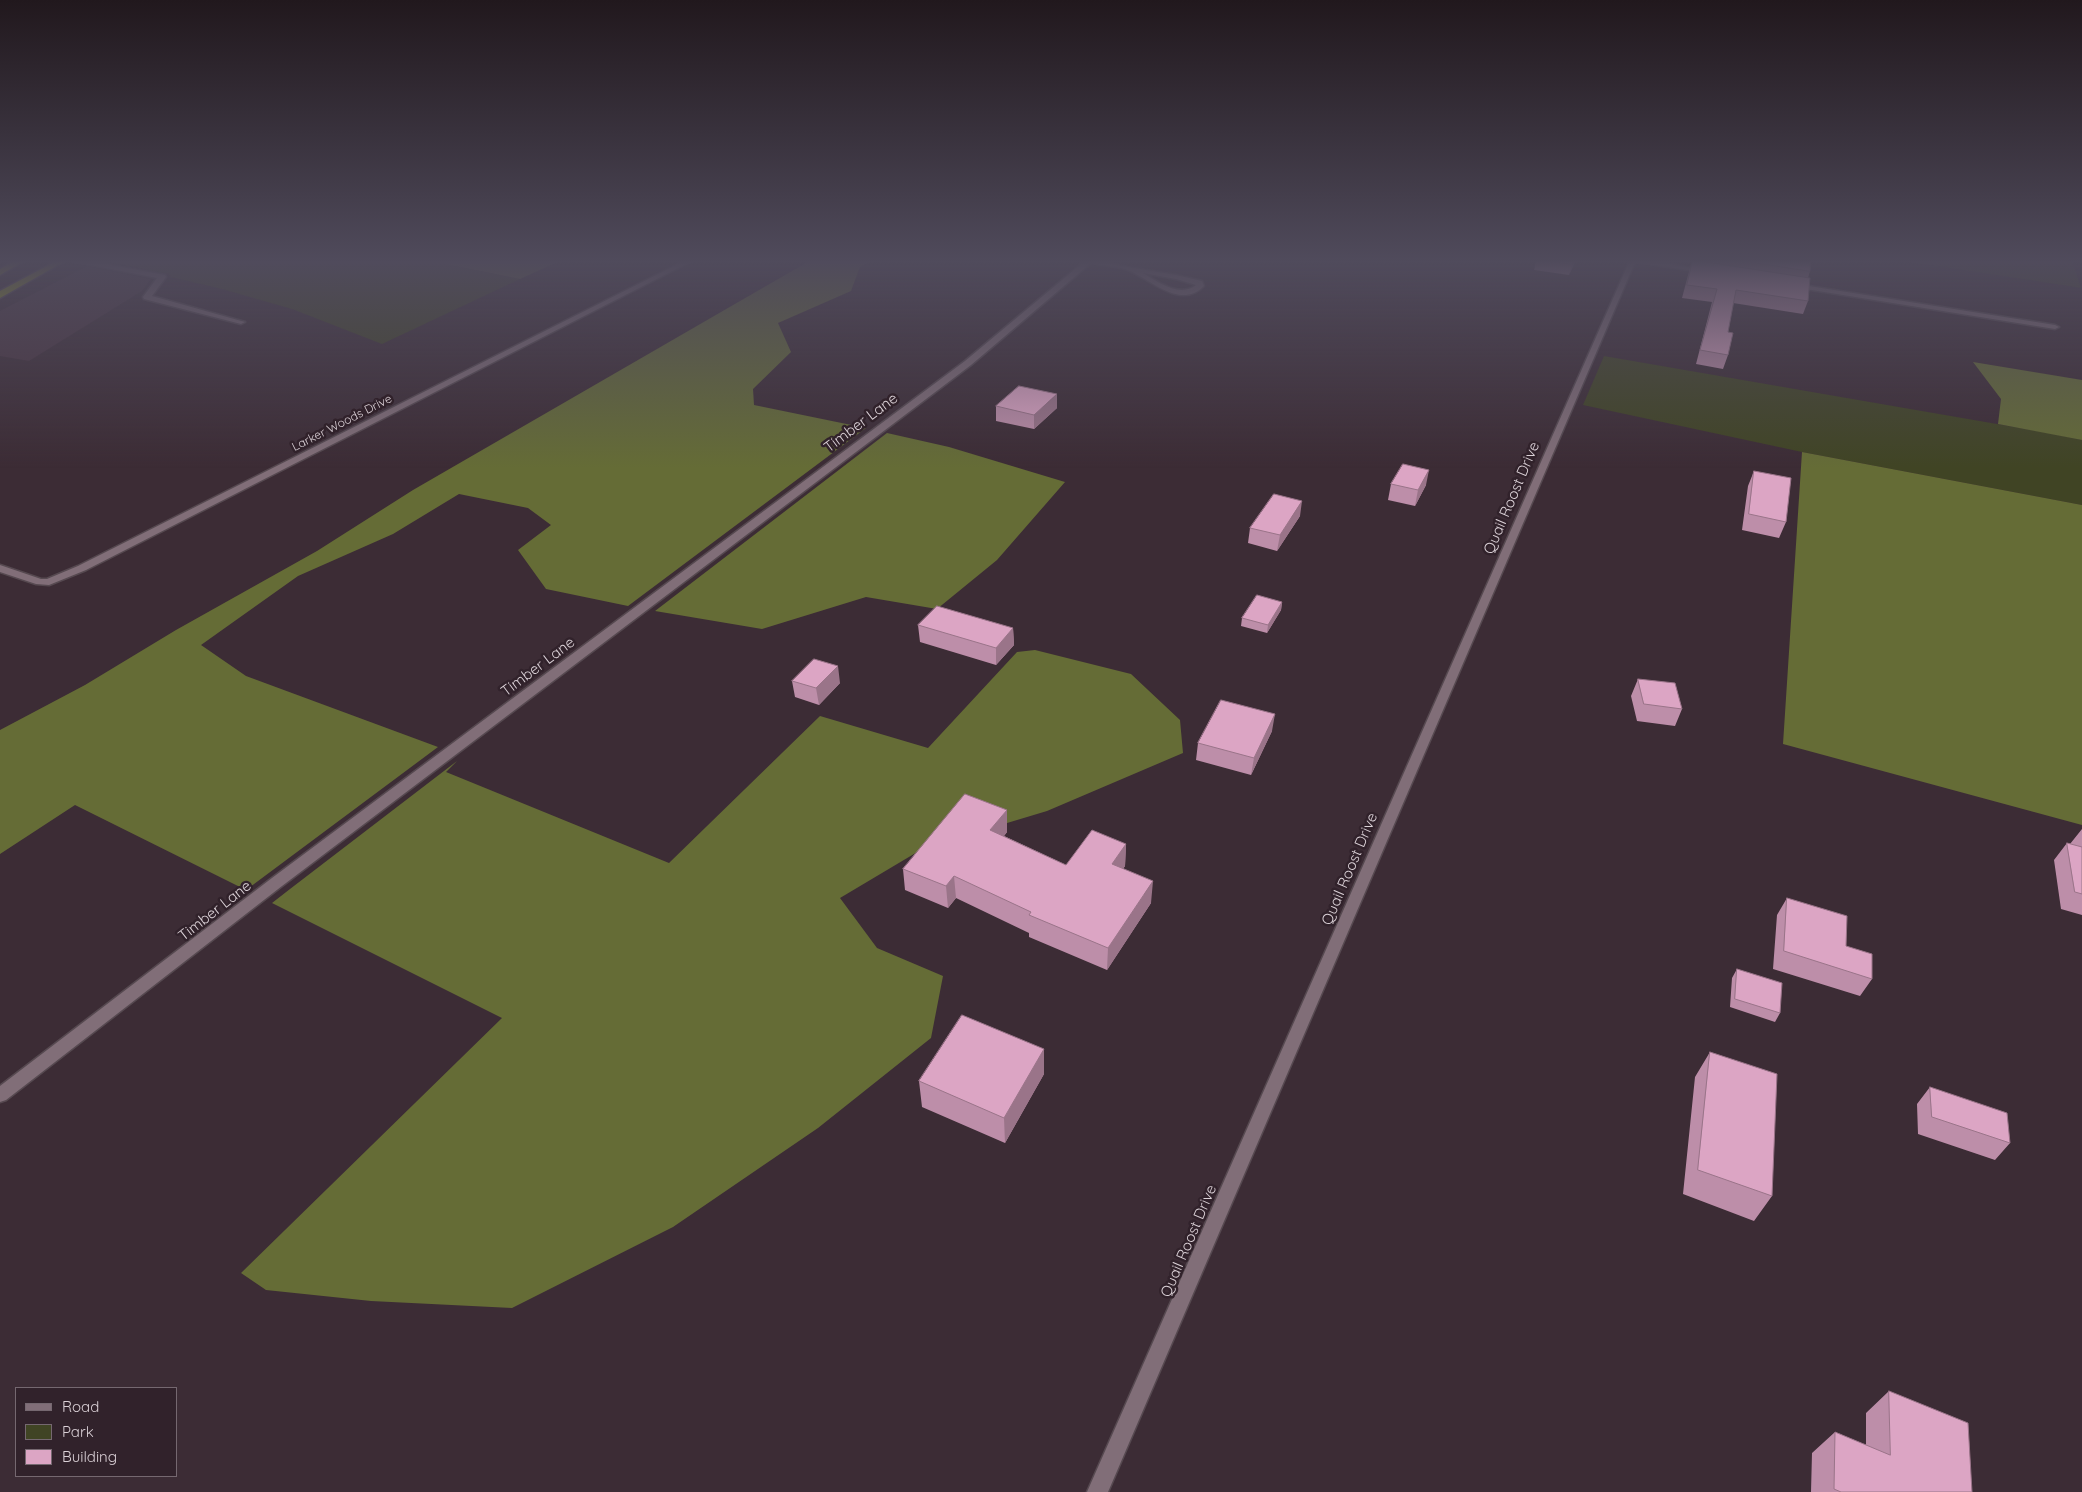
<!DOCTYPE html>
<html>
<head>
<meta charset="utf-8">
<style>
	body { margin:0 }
	#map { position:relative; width:2082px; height:1492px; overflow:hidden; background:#3c2c35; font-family:Quicksand,sans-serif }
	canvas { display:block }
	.legend { position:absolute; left:15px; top:1387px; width:162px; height:90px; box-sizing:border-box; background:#31222b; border:1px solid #756870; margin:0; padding:6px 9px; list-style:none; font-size:15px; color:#dbd1d7 }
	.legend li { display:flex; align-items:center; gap:10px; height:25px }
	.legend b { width:25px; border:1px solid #756870 }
</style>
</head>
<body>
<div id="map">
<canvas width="2082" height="1492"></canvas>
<ul class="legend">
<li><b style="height:6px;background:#816e78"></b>Road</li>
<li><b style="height:14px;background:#404424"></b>Park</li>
<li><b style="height:14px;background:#dca5c4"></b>Building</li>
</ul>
</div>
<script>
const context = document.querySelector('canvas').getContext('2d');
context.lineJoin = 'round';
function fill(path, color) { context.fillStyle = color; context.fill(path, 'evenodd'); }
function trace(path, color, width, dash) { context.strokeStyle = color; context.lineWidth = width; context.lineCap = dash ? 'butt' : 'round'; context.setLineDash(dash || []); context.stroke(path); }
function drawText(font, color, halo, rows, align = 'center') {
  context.font = font + ' Quicksand,sans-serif'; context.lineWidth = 5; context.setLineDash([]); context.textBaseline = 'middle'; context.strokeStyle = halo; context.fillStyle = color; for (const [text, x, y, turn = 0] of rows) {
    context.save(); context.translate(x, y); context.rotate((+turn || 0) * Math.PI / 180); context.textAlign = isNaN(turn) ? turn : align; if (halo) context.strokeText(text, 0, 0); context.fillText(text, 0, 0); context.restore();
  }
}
const built = new Path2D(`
	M87,266L151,279L142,291L29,361L0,356V311Z`);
const green = new Path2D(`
	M98,260H425L520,279L382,344L292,309L222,289L171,277L169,274Z
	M1897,260H2072L2081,288L2056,284Z
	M1604,356L2049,433L2082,440V505L1802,452L1583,405Z`);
const forest = new Path2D(`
	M425,260H562L520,279Z
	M811,260H872L860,267L851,291L778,323L791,352L753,389L754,405L866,428L628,606L546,589L518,550L551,525L528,508L459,494L393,534L298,576L201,645L246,676L438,747L246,890L75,805L0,854V730L85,685L176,630L317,551L413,490Z
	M1973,362L2082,380V440L1998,424L2001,399Z
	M887,433L949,447L1065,482L997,560L937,609L866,597L762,629L655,611Z
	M1802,452L2082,505V825L1783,744Z
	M1035,650L1131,674L1180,720L1183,753L1047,811L924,848L840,898L877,948L943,976L931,1038L818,1128L673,1227L512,1308L371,1301L266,1290L241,1273L502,1018L272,903L290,889L457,761L446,772L669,863L820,716L928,748L1017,652Z`);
const minor = new Path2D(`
	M72,260H84L165,275L166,277L152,296L245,322L241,324L144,299L143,297L157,278L75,262Z
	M686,260H694L86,570L49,585L36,584L0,572V565L41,579H47L78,566Z
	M1086,260L1176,275L1202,281L1204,286C1181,310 1151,280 1130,271C1119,266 1103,266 1091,263L971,365L282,886L6,1100L0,1102V1086L272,878L965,361ZM1143,273L1176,279L1196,285C1180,298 1158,282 1143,273Z
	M1630,260H1644L1711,271L1707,273L1635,262L1108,1492H1087Z
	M1790,283L2055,325L2059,327L2055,329L1793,287L1789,285Z`);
const highway = new Path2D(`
	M16,260H26L0,275V269Z
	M58,260H67L0,298V291Z`);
const wall = new Path2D(`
	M1536,260H1576L1569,275L1534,270Z
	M1692,260H1811L1810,271L1808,278V301L1803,314L1733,303L1728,332V355L1723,369L1696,364L1712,302L1682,298Z
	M996,406L1057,408L1034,429L996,421Z
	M1754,471L1786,522L1779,538L1742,530L1748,486Z
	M1391,484L1426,485L1415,506L1388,500Z
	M1300,516L1277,551L1248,543L1250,528Z
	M1282,602L1281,610L1267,633L1241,626L1242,618Z
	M918,625L1013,628L1014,645L996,665L920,642Z
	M1638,679L1682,709L1675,726L1637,721L1631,696Z
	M792,681L840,683L819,705L795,697Z
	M1272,731L1251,775L1196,760L1198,743Z
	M1007,810V832L1004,836L1066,865L1126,844L1125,866L1123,869L1151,903L1107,970L1029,937V933L956,898L948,908L905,890L903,869Z
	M2082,829V915L2061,909L2054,860L2067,843L2070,844Z
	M1787,898L1846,946L1872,979L1860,996L1773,969L1777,915Z
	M1737,969L1780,1013L1775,1022L1730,1007L1732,978Z
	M1044,1049V1074L1005,1143L922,1107L919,1081Z
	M1710,1052L1772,1196L1754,1221L1683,1194L1695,1077Z
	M1930,1087L2010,1143L1995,1160L1918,1134L1917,1104Z
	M1889,1391L1972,1492H1811L1812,1453L1835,1432L1866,1445V1413Z`);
const shadedWall = new Path2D(`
	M1574,260H1576L1569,275L1572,264Z
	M1057,394V408L1034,429V415Z
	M1429,470L1426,485L1415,506L1418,490Z
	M1302,501L1300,516L1277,551L1280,535Z
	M1282,602L1281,610L1267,633L1268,625Z
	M1013,628L1014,645L996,665V648Z
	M838,666L840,683L819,705L816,688Z
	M1275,714L1272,731L1251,775L1254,758Z
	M1007,810V832L991,852L990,830Z
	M1126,844L1125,866L1111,886L1112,864Z
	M954,876L956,898L948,908L946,886Z
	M1153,881L1151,903L1107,970L1108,948Z
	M1044,1049V1074L1005,1143L1004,1118Z`);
const building = new Path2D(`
	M1541,260H1574L1572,264Z
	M1693,260L1810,278L1808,301L1736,290L1728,332L1733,333L1728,355L1700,350L1717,289L1687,285Z
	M1738,260H1811L1810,271Z
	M1019,386L1057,394L1034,415L996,406Z
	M1403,464L1429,470L1418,490L1391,484Z
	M1754,471L1791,478L1786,522L1749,514Z
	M1274,494L1302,501L1280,535L1250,528Z
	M1257,595L1282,602L1268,625L1242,618Z
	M937,606L1013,628L996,648L918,625Z
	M814,659L838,666L816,688L792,681Z
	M1638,679L1675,683L1682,709L1644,704Z
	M1221,700L1275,714L1254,758L1198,743Z
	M965,794L1007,810L990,830L1066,865L1092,830L1126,844L1112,864L1153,881L1108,948L1029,915L1031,912L954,876L946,886L903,869Z
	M2067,843L2082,847V894L2075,892Z
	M1787,898L1847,916L1846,946L1872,954V979L1784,951Z
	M1737,969L1782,983L1780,1013L1735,999Z
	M962,1015L1044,1049L1004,1118L919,1081Z
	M1710,1052L1777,1074L1772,1196L1698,1170Z
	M1930,1087L2007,1113L2010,1143L1932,1117Z
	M1889,1391L1968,1423L1972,1492H1841L1834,1489L1835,1432L1890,1455Z`);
const farStreetnames = [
	["Larker Woods Drive",342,423,-27]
];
const streetNames = [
	["Timber Lane",861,423,-37],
	["Quail Roost Drive",1512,498,-67],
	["Timber Lane",538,667,-37],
	["Quail Roost Drive",1350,869,-67],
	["Timber Lane",215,911,-38],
	["Quail Roost Drive",1189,1241,-67]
];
fill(built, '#493440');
fill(green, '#404424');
fill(forest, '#656c36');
trace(minor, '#564950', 3);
trace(highway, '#564950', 3);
fill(minor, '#816e78');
fill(highway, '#9daa0f');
fill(wall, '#bd8ea9');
fill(shadedWall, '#9a7489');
fill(building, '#dca5c4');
trace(building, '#9a7489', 1);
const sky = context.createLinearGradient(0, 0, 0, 468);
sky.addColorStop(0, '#21181d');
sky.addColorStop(0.56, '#504b5c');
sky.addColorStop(1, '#504b5c00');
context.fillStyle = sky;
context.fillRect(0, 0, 2082, 468);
drawText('12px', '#dbd1d7', '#31222b', farStreetnames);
drawText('15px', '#dbd1d7', '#31222b', streetNames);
</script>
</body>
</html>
